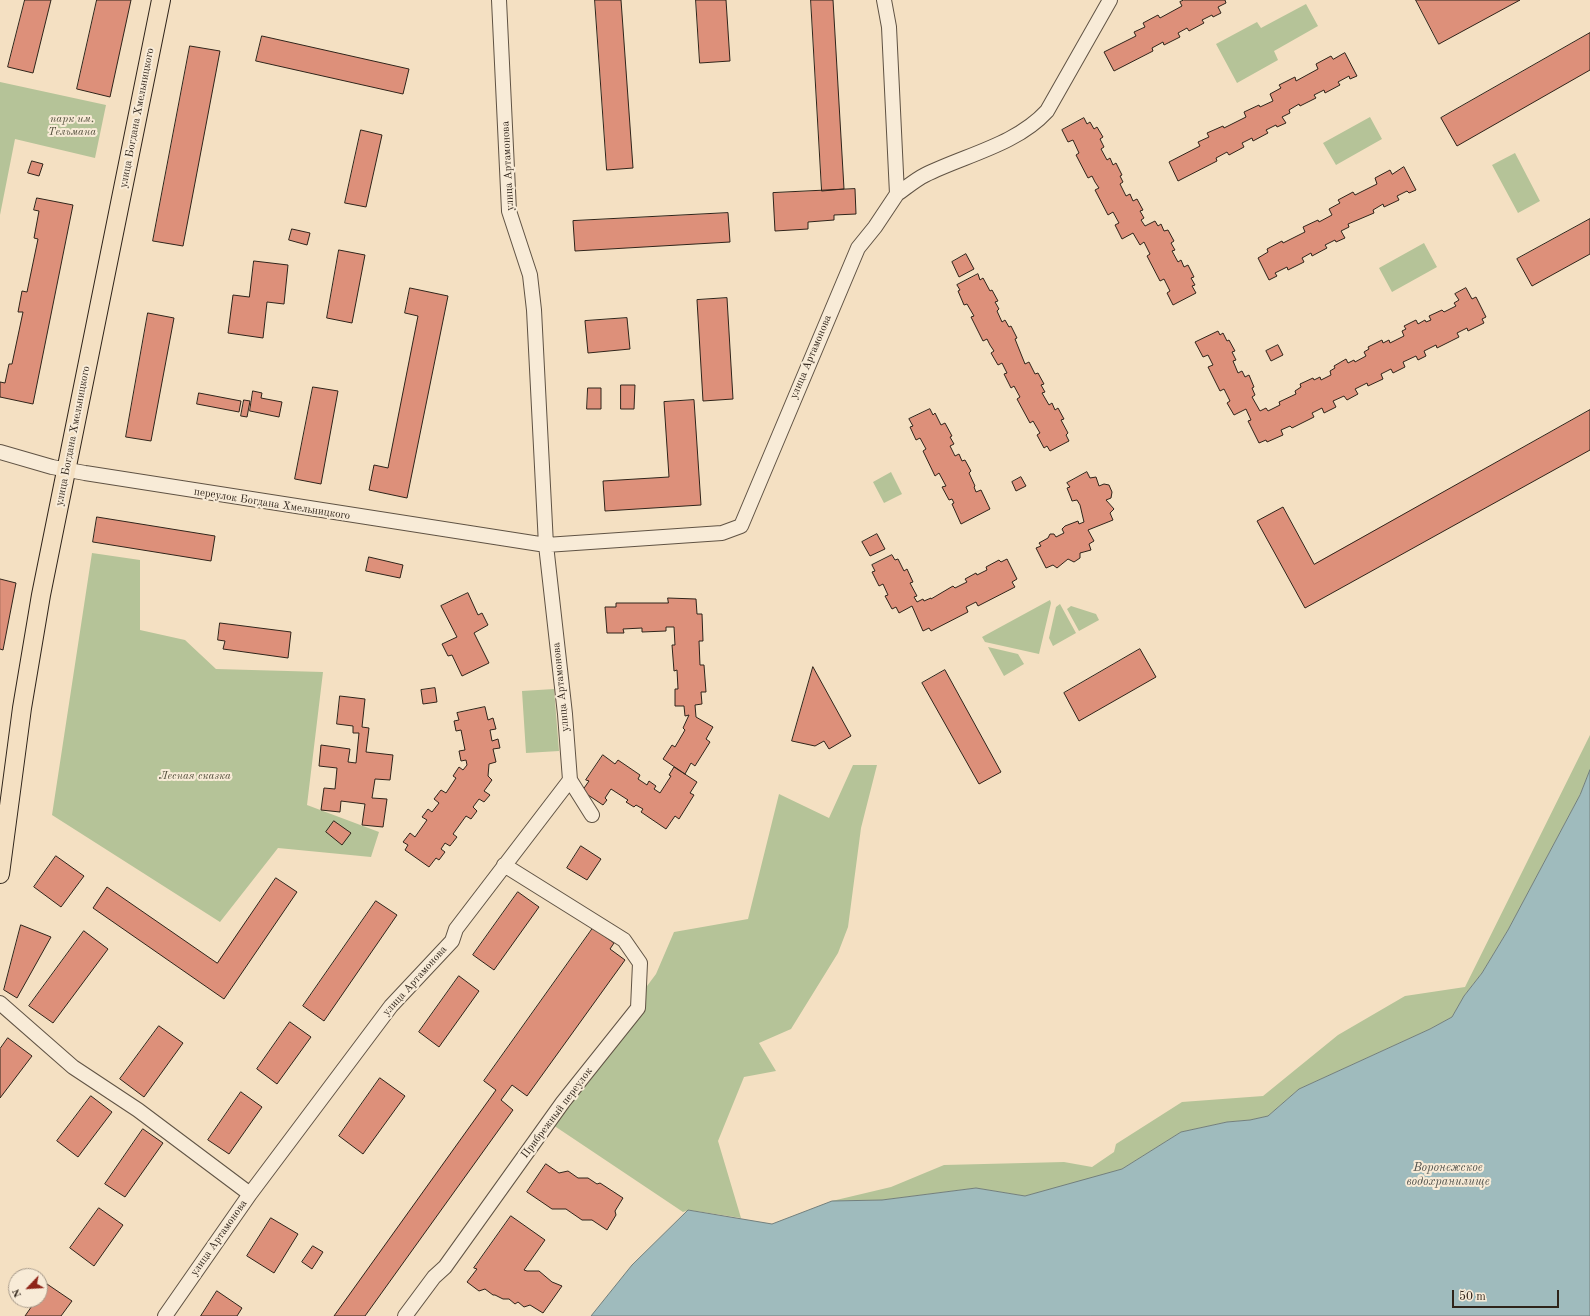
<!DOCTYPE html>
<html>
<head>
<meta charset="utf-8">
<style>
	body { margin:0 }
	#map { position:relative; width:1590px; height:1316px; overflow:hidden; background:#f4e0c2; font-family:"Old Standard TT",serif }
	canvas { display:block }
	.north { position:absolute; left:8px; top:1268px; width:40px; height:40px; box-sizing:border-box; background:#f8ebd7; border:1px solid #a89b8b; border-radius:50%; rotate:245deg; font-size:11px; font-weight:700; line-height:16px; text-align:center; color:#2f241a }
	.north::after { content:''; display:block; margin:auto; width:14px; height:18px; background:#8f2418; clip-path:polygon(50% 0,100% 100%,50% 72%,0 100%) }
	.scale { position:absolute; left:1452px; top:1290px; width:107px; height:18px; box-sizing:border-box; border:2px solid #2f241a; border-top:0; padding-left:5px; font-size:12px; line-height:14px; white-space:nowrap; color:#2f241a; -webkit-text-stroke:3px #f8ebd7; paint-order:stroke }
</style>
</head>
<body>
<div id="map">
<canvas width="1590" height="1316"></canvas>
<div class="north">N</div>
<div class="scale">50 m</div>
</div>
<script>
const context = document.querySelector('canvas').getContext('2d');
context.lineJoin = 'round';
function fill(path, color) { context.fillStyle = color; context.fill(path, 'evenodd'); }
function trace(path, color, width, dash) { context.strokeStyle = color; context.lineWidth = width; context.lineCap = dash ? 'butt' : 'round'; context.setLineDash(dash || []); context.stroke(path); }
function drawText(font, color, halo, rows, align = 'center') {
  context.font = font + ' "Old Standard TT",serif'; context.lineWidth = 4; context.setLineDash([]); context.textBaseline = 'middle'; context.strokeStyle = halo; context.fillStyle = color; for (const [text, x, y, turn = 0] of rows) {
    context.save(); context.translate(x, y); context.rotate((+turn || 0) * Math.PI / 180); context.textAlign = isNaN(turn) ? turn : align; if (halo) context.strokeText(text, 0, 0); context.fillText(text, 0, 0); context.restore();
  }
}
const green = new Path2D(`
	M1306,4L1318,26L1274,51L1278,60L1237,83L1216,44L1257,22L1261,28Z
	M0,82L106,105L95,158L15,139L0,215Z
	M1370,117L1382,139L1336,165L1323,143Z
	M1515,153L1540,201L1518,213L1492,165Z
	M1424,243L1437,267L1392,292L1379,268Z
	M891,472L902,494L884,503L873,482Z
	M92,553L140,560V630L185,640L216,669L323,672L307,805L379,832L371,857L278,848L220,922L52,815Z
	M1050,600L1051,603L1039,654L985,642L982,637Z
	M1060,604L1076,633L1053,646L1049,638L1056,607Z
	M1071,606L1096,614L1099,620L1079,631L1067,609Z
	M988,647L1018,654L1024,664L1004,676Z
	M554,689L559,751L526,753L522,691Z
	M1590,735V770L1580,795L1508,930L1482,973L1464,996L1452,1017L1430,1029L1299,1089L1268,1116L1250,1120L1227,1122L1181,1132L1122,1169L1082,1181L1025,1196L976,1188L882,1200L832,1201L891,1187L944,1165L1064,1162L1092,1167L1114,1152L1116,1144L1182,1102L1263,1096L1338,1035L1405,996L1465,987Z
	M853,765H877L861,828L848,927L838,953L791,1029L759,1043L776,1071L744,1077L718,1141L741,1218L689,1210L683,1212L553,1125L612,1033L656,974L674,932L748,919L779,794L829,818Z`);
const water = new Path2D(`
	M1590,770V1316H591L632,1265L688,1210L772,1224L832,1201L882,1200L976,1188L1025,1196L1122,1169L1181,1132L1227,1122L1250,1120L1268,1116L1299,1089L1430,1029L1452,1017L1464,996L1482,973L1508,930L1580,795Z`);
const building = new Path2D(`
	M25,0H51L33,73L8,67Z
	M97,0H131L110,97L77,89Z
	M595,0H621L633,168L607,170Z
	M696,0H726L730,61L700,63Z
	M811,0H833L844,189L822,191Z
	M1184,0H1225L1226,3L1218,7L1221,13L1213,17L1212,15L1202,20L1204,23L1189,31L1187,28L1178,33L1180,37L1164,45L1163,42L1152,48L1153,51L1114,71L1104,52L1136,36L1134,32L1145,27L1143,23L1158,15L1160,18L1182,6L1180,2Z
	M1416,0H1520L1439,44Z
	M1590,33V70L1457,146L1441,118Z
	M262,36L409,69L403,94L256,61Z
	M190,46L220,51L183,246L153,241Z
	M1345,53L1357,76L1350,79L1349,76L1338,82L1340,85L1325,93L1324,90L1314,95L1316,98L1300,106L1299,104L1289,110L1290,113L1282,117L1286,123L1277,127L1276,125L1266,130L1268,133L1253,141L1252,138L1242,143L1244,147L1229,155L1227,152L1216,158L1217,161L1178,181L1169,162L1200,146L1198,142L1209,137L1207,133L1223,126L1224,128L1246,117L1244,112L1259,105L1260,107L1273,101L1270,94L1281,88L1279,85L1295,77L1296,81L1318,69L1316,64L1331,56L1333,59Z
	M1084,118L1087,124L1090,122L1094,129L1097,127L1103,137L1100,139L1104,147L1101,149L1107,160L1110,158L1113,165L1116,163L1122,175L1120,176L1123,182L1120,184L1126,196L1130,194L1133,201L1137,199L1143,210L1140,211L1144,218L1141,220L1145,226L1155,221L1158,226L1161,224L1164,231L1168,230L1174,241L1171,243L1175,250L1172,251L1178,262L1181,260L1184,267L1188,265L1194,277L1191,278L1195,285L1192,286L1196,293L1173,305L1167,293L1170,291L1164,279L1160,281L1147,256L1150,254L1144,242L1140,245L1133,233L1122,239L1115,225L1119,223L1113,212L1108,215L1095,190L1099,188L1095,182L1092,176L1088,178L1076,155L1079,153L1073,140L1068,142L1062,130Z
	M361,130L382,135L366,207L345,203Z
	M32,161L43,164L39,176L28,173Z
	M1404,167L1416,190L1409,193L1407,191L1397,196L1399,200L1384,207L1383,204L1373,210L1374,213L1348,224L1349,227L1341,231L1345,238L1336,242L1335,240L1325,245L1327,248L1312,256L1311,253L1302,258L1304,262L1288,270L1287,267L1275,273L1277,276L1269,280L1258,258L1268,252L1267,249L1282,241L1283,243L1305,232L1303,227L1318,220L1319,222L1332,215L1329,209L1340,203L1338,200L1353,192L1355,195L1377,184L1375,178L1390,170L1392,174Z
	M855,189L856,214L834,215V220L808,222V229L775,231L773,193Z
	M37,198L73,205L33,404L0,397V382L5,383L9,364H12L23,312H18L22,291L27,292L38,239L34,238L39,211L34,210Z
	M728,213L730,242L575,251L573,221Z
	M1590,219V254L1532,286L1517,259Z
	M292,229L310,233L307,245L289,240Z
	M339,250L365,255L352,323L327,318Z
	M966,254L974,269L959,277L952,262Z
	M254,261L288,265L284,304L267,302L263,338L228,333L233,295L249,297Z
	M978,274L980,280L983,278L990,291L992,290L998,301L995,302L999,309L997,311L1002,322L1005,320L1009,327L1011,326L1017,338L1015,339L1025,364L1029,362L1035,374L1038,373L1044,384L1041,385L1045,392L1042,393L1049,405L1052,403L1055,410L1058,408L1064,419L1061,420L1068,433L1066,435L1069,441L1050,451L1047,446L1044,448L1037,435L1040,433L1033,421L1030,423L1017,399L1020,397L1014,386L1011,388L1004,374L1007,373L1002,363L998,365L991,353L994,351L990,345L987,339L983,341L971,317L974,316L967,304L964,305L958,291L960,290L957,285Z
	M410,288L448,296L407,498L369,490L374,465L388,468L418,316L405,313Z
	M1466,288L1472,299L1476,297L1486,317L1482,319L1484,323L1468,331L1467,328L1457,333L1459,337L1437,348L1436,345L1424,351L1426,356L1418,360L1416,356L1403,362L1405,367L1393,373L1391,369L1381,374L1383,379L1368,386L1367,383L1355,389L1358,394L1347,400L1344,396L1333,401L1336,407L1324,413L1322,408L1312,413L1314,417L1292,428L1290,426L1281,430L1283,435L1267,442L1266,440L1259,443L1248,421L1251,420L1246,409L1234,415L1227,403L1230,401L1224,389L1220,391L1208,367L1213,365L1208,355L1203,357L1195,342L1218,331L1220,335L1223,333L1227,341L1229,340L1235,351L1232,352L1236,360L1233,361L1238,373L1242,371L1245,377L1249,375L1254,387L1252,388L1255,395L1252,397L1260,411L1266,408L1268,411L1280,405L1279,402L1296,394L1295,391L1301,387L1300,384L1313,378L1314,380L1320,377L1321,380L1331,375L1330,371L1335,368L1334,366L1346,359L1348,363L1354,360L1355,362L1366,356L1364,352L1369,349L1368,347L1382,340L1383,343L1389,340L1390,343L1404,336L1402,331L1406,329L1404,326L1416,320L1418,324L1425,320L1426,322L1431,320L1429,316L1442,310L1444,312L1456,306L1454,303L1459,300L1455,294Z
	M727,298L733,399L703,401L697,300Z
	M148,313L174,318L151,441L126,437Z
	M627,318L630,349L588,353L585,321Z
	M1278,345L1283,355L1271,361L1266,351Z
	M621,385H635L634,409H621Z
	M313,387L338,391L321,484L295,479Z
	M588,388H601V409H587Z
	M253,391L262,393L261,398L282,402L279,417L250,411Z
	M199,393L241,401L239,412L197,404Z
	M244,400L250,401L247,417L241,416Z
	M694,400L701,505L605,511L603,481L669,477L664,402Z
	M930,409L933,415L935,413L941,425L945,423L952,436L950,437L954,444L950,446L955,456L959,454L962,461L965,460L971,471L969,473L975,486L974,487L976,492L981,490L990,509L961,524L952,504L954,503L952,499L949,500L942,487L946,486L939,473L935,476L923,451L926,449L920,438L916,440L910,427L913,426L909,419Z
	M1590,410V450L1305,608L1257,521L1283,507L1314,564Z
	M1087,472L1090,478L1096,477L1099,486L1104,484L1109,485L1112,492L1111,498L1106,500L1114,509L1110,513L1113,520L1088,530L1094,541L1089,544L1091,550L1080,553V558L1074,562L1068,559L1057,568L1053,565L1046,568L1036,548L1041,546L1039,543L1048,538L1050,534H1054L1056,537L1064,533L1062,529L1065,526L1078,521L1079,524L1084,522L1080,505L1077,500L1072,501L1071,498L1067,488L1070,487L1067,483Z
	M1021,477L1026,486L1016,491L1012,482Z
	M97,517L215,536L211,561L93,542Z
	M877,534L885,549L870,556L862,542Z
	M892,555L895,560L898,559L904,571L907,569L913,582L910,583L917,596L914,597L917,602L923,599L924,601L931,598V599L953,586L955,588L967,582L965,579L976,573L977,575L987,570L986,567L999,560L1001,562L1007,559L1017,579L1012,582L1015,587L978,606L976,602L966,607L968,612L931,631L929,628L923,631L912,606L899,613L896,607L892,609L885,596L888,595L883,584L879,586L872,572L875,571L872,565Z
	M369,557L403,565L400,578L366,571Z
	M0,579L16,583L3,650L0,649Z
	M468,593L478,615L482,613L488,625L474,633L489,663L462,676L452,655L448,656L442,644L457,637L441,606Z
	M668,598L696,599L697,614H702L703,641H699L700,665H704L706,692H701L702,704L695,705L696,717L713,727L706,739L710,742L695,766L691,763L685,774L663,759L672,745L675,747L685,730L683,728L689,715L685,716L684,706H675V689H678L677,670L674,671L672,645H675L674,627H666V631L642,632V628L623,629L624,633H607L605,607H616V603H668Z
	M220,623L291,632L288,658L223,649L225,641L218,640Z
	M1140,649L1156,677L1079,721L1064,693Z
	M813,667L851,736L829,749L824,741L815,746L792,741Z
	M945,670L1001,772L979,784L922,683Z
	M435,688L437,702L423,704L421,690Z
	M340,696L365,699L362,727L369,728L366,752L393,755L390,780L375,779L372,798L387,799L383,827L362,825L365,804L341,801L340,812L321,810L324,788L335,789L337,768L319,766L321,745L350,749L348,762L356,763L359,733H353V726L337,724Z
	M485,707L488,720L493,718L496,729L490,730L492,741L498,739L500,748L493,749L496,762L489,764L488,776L492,780L484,791L490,795L484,802L479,799L473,807L477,811L471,819L466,816L453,834L457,837L450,846L445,843L441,849L445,852L439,860L436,858L429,867L405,850L408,845L403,842L410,833L415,837L427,820L422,817L428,809L432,812L439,803L434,799L441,790L446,793L456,778L453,776L459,767L463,770L467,765L466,760L461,761L459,751L465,750L461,730L456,731L454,721L459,720L457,713Z
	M603,755L615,764L618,760L640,775L638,779L647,785L649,781L656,786L654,789L660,793L671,776L669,775L674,767L697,782L690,793L694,795L679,819L675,816L666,829L641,812L643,809L636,805L634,807L626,802L628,800L611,789L605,798L607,800L603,805L582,791L589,781L586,780Z
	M334,821L351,833L342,845L326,832Z
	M581,846L601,859L587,880L567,868Z
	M56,856L84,876L61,907L34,887Z
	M276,878L297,892L224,999L93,908L107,887L217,963Z
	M518,892L539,907L494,970L473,955Z
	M376,901L397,915L324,1021L303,1006Z
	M21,925L51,937L17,998L4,990Z
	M593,928L614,943L610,949L625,960L527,1096L512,1085L501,1100L513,1110L365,1316H334L496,1090L484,1081Z
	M84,931L108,949L53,1023L29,1006Z
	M459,976L479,991L439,1047L419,1032Z
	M290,1022L311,1037L277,1084L257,1069Z
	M159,1026L183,1043L144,1097L120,1079Z
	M8,1038L32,1056L0,1098V1049Z
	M380,1078L405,1096L363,1154L339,1136Z
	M241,1092L262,1107L229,1154L208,1140Z
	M91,1096L112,1112L78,1157L57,1141Z
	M143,1129L163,1143L125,1197L105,1184Z
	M546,1164L559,1173L568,1171L578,1178H588L597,1184L600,1183L623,1198L615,1211L616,1215L607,1230L592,1220H582L566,1209H552L527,1192Z
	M99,1208L123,1225L94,1266L70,1248Z
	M511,1216L545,1240L524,1270L527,1271H539L552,1282L562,1286L543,1313L530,1305L524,1307L518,1302L515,1304L509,1299H503L495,1295H493L485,1289L479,1291L467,1282L477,1269L474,1268Z
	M271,1218L298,1234L274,1273L247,1256Z
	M313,1246L323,1252L312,1269L302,1262Z
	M47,1284L72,1301L61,1316H25L36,1300H40V1294Z
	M217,1291L242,1308L237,1316H201Z`);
const minor = new Path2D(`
	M897,194C906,188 915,180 925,175C965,155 1016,145 1047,111L1110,0
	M0,452L52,467L85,473L546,545L722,533L741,526L858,248L875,227L897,194L889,27L884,0
	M570,780L592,815
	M0,1003L73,1067L138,1110L250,1194
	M165,1316L250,1194L391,1006L452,941L456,929L570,780L565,714L546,545L534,310L530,275L509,211L499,0
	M405,1316L434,1277L445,1267L563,1102L638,1008L640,963L624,940L504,865`);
const major = new Path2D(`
	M0,874L22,708L41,595L161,0`);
const streetNames = [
	["улица Богдана Хмельницкого",137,118,-79],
	["улица Артамонова",508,166,-93],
	["улица Артамонова",811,357,-67],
	["улица Богдана Хмельницкого",73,436,-79],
	["переулок Богдана Хмельницкого",272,504,9],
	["улица Артамонова",561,687,-96],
	["улица Артамонова",415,981,-48],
	["Прибрежный переулок",557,1113,-53],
	["улица Артамонова",219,1238,-55]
];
const parkNames = [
	["парк им.",72,119],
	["Тельмана",72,132],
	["Лесная сказка",195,776]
];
const waterNames = [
	["Воронежское",1448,1168],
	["водохранилище",1448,1182]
];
fill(green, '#b5c398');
fill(water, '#9fbbbd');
trace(water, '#727f7c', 1);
fill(building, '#dd907a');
trace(building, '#2f241a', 1);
trace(minor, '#605344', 16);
trace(major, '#2f241a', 20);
trace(minor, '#f8ebd7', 14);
trace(major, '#f4e0c2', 18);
drawText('11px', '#2f241a', '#f8ebd7', streetNames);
drawText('italic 11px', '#504c3a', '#f8ebd7', parkNames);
drawText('italic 12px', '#51514b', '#f8ebd7', waterNames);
</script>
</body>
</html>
